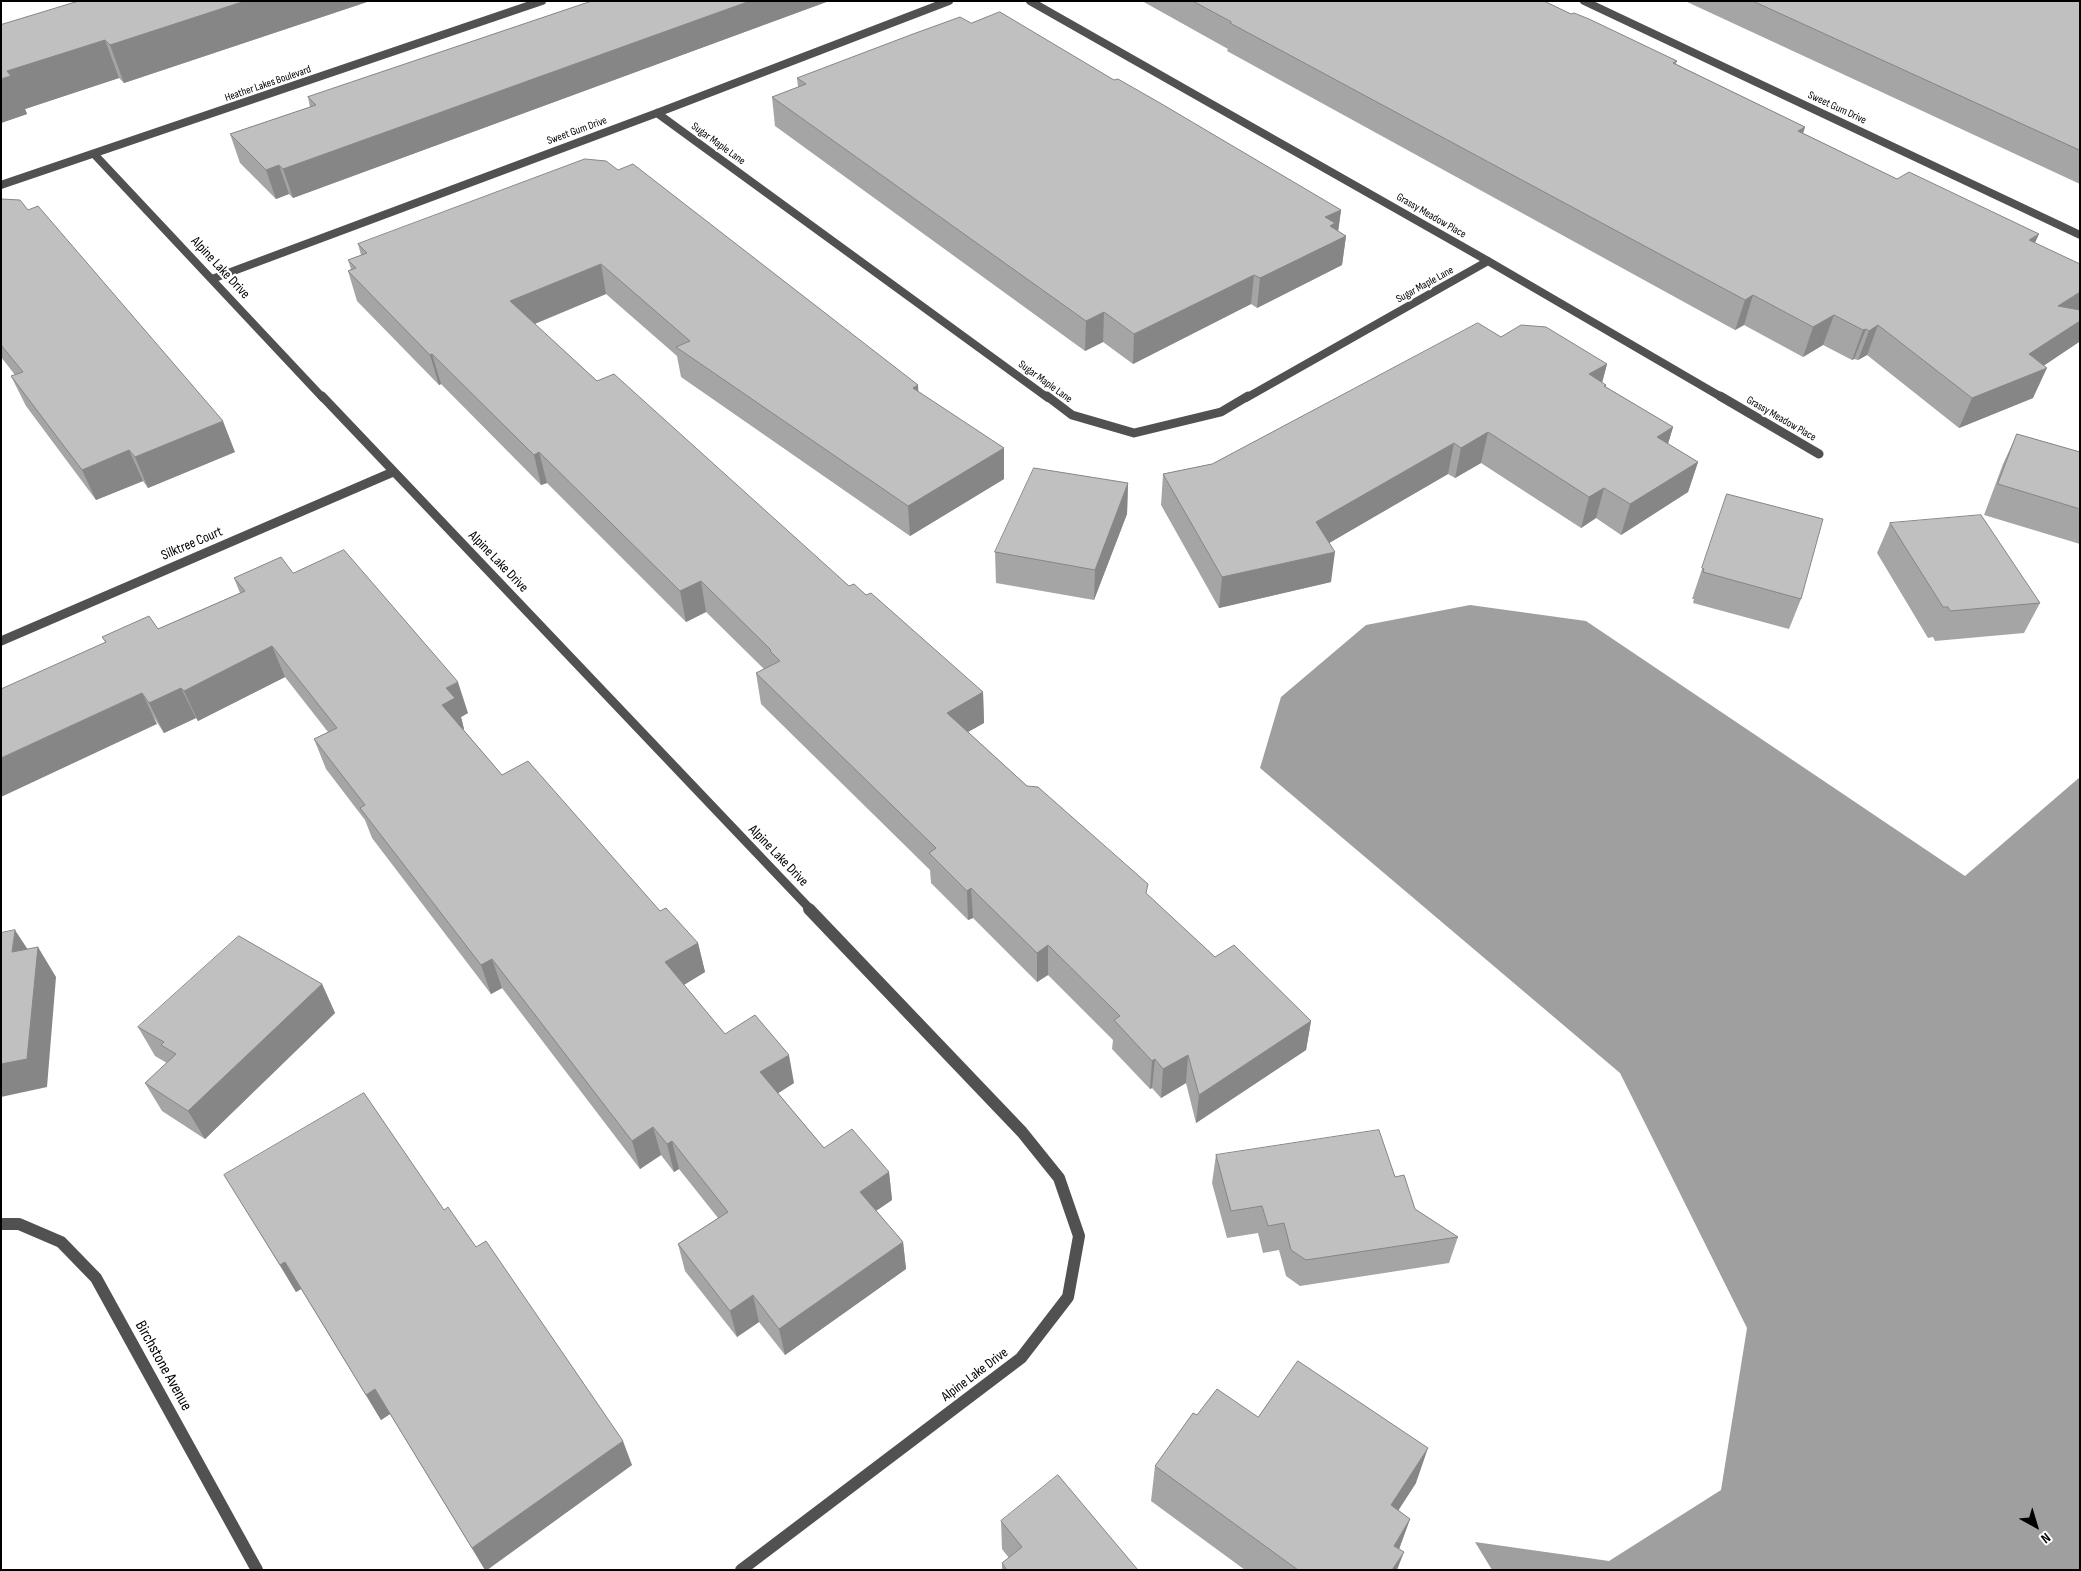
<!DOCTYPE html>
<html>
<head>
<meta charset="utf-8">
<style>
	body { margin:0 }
	#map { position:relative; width:2081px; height:1571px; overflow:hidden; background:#fff; font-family:"Sofia Sans Condensed",sans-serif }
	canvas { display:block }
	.frame { position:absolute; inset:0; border:2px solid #000; pointer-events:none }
	.north { position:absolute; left:2011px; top:1501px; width:50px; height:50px; -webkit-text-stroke:4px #fff; paint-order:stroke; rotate:141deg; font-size:14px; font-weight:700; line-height:20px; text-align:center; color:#000 }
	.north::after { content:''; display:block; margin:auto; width:18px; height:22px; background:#000; clip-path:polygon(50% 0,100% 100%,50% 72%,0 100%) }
</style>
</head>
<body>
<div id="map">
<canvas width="2081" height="1571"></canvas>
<div class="frame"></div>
<div class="north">N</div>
</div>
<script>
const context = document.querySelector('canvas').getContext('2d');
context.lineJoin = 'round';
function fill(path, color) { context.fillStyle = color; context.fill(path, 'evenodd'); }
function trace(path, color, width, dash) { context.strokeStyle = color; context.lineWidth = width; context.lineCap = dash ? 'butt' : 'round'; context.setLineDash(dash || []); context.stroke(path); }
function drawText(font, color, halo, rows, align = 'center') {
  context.font = font + ' "Sofia Sans Condensed",sans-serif'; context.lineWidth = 4.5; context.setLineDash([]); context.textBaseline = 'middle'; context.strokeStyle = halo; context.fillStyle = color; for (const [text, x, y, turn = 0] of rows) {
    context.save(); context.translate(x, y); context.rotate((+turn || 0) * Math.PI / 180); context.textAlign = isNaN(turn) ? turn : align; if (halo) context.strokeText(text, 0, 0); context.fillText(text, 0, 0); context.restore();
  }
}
const water = new Path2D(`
	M1470,605L1586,621L1965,876L2080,777V1570H1492L1475,1542L1609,1561L1721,1490L1747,1328L1620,1073L1260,768L1281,697L1366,625Z`);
const minorFar2 = new Path2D(`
	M1030,1L1488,261L1723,398
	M1584,1L2080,235
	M657,113L1048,398
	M94,154L323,398
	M212,279L657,113L949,1
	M1246,398L1488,261`);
const minorFar1 = new Path2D(`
	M322,396L811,910
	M1047,396L1072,415L1134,433L1221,412L1248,396
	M1720,396L1819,454
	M1,641L393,472`);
const minor = new Path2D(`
	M1,1224H19L61,1242L96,1278L257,1570
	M741,1570L1021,1358L1068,1297L1079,1236L1059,1178L1022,1132L809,909`);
const tertiary = new Path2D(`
	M1,185L542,1`);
const wall = new Path2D(`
	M73,1H370L124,83L119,78L25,109L27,114L1,123V25L74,3Z
	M592,1H829L293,198L289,194L276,199L240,163L230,134L310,107L308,97Z
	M1142,1H1544L1571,14L1677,61L1676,64L1805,127L1803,133L1897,179L2035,243L2079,342L2044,365L2033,398L1959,428L1867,355L1858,360L1854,359L1852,360L1823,345L1803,357L1744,325L1735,330L1227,51L1228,49Z
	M1685,1H2080V184Z
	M971,23L1114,80L1341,210L1338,231L1346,236L1342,265L1257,308L1251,304L1133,364L1103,342L1085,351L775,126L772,97L798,87L797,78Z
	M618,170L918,385V391L1004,479L910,536L681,377L677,356L606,294L535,324L597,381L849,586L866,595L983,692L984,723L968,732L1215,957L1311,1021L1306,1050L1196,1123L1186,1083L1161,1098L1152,1088L1150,1089L1112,1049L1113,1040L1048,975L1037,982L973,918L968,920L931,883L930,870L761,704L756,673L764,669L706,612L686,622L547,483L541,485L441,384L439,385L357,301L348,271L351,269L348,260L361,255L358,244Z
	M1,199L235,452L148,488L143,481L96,500L26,406L11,376L15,375L1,357Z
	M1501,337L1607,364L1602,383L1606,385V387L1673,427L1668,444L1698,462L1688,492L1621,535L1596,518L1581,528L1481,463L1455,478L1448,474L1329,543L1331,582L1219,608L1161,505L1163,474L1212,464Z
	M2017,434L2080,452V544L1984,515L2003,464Z
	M1128,483L1127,514L1094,600L996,583L995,552Z
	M1727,494L1801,599L1789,629L1693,603L1694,599H1692Z
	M1890,523L2040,603L2024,633L1935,641L1933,637L1928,638L1877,553Z
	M293,573L468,713L461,717L464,729H463L502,775L660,911L698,943L705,972L684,985L725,1034L794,1083L778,1093L824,1148L889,1172L892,1200L876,1211L903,1242L906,1269L785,1355L759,1322L737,1337L685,1271L678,1244L718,1218L679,1169L674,1172L661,1155L640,1169L502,988L491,994L372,838L365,820L326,769L314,739L328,732L285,677L198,721L196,718L164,733L105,642L102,637L158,629L240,593L234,578Z
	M322,984L335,1013L205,1139L162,1111L145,1083L167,1063L155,1056L138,1027Z
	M1216,1155L1395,1177L1415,1209L1458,1237L1449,1263L1300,1286L1286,1276L1279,1250L1263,1253L1258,1233L1227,1238L1212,1183Z
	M241,1202L444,1210L476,1247L632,1465L487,1570H485L390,1414L381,1420L301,1289L296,1292Z
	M1197,1415L1258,1417L1416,1483L1398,1510L1410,1519L1399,1549L1397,1570H1245L1151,1501L1155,1466Z
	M1001,1521L1138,1570H1002V1563L1009,1558L1002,1549Z`);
const shadedWall = new Path2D(`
	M245,1H370L124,83L110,45Z
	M750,1H829L293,198L283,169Z
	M105,40L119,78L25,109L27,114L1,123V79L7,71Z
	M1805,127L1796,155L1798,131Z
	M279,165L289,194L276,199L266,170Z
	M1341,210L1337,240L1346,236L1342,265L1257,308L1260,278L1325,217Z
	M2039,234L2026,263L2029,240Z
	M601,264L606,294L517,331L510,301Z
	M1254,275L1251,304L1133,364L1134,334Z
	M2080,292V312L2058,306Z
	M1753,295L1744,325L1735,330L1745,300Z
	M1104,312L1103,342L1085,351L1086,321Z
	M1834,315L1823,345L1803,357L1813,327Z
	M2080,321V340L2079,342L2030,375L2047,368L2033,398L1959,428L1972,398L2029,354Z
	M1878,325L1867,355L1858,360L1869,331Z
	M1866,329L1854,359L1852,360L1863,330Z
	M432,354L441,384L439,385L430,355Z
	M1607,364L1599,394L1589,374Z
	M918,385L920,415L913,388Z
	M223,421L235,452L148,488L135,457Z
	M1673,427L1664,457L1657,437Z
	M1488,432L1481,463L1455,478L1461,448Z
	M1454,443L1448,474L1312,553L1316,522Z
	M1004,448V479L910,536L908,506Z
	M129,450L143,481L96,500L82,470Z
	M539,452L547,483L541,485L534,455Z
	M1698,462L1688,492L1621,535L1630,504Z
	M1128,483L1127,514L1094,600L1095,570Z
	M1604,488L1596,518L1581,528L1589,497Z
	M1335,552L1331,582L1219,608L1222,577Z
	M701,581L706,612L686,622L680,591Z
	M272,646L285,677L198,721L184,691Z
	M458,682L468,713L461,717L464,729L452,735L442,705L446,688Z
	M181,688L196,718L164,733L149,703Z
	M983,692L984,723L948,743L947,713Z
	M142,693L157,724L1,797V758Z
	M971,888L973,918L968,920L967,891Z
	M15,930L34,959L12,952Z
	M698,943L705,972L672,992L665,962Z
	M1048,945V975L1037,982V953Z
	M38,947L56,977L47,1087L1,1097V1064Z
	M492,959L502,988L491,994L481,965Z
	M322,984L335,1013L205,1139L188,1111Z
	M1311,1021L1306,1050L1196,1123L1199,1095Z
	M789,1055L794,1083L766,1101L760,1072Z
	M1188,1055L1186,1083L1161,1098L1163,1069Z
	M1155,1059L1152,1088L1150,1089L1152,1061Z
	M653,1127L661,1155L640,1169L632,1141Z
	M672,1141L679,1169L674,1172L667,1144Z
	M889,1172L892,1200L864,1219L860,1192Z
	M903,1242L906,1269L785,1355L779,1329Z
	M285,1262L301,1289L296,1292L280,1265Z
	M753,1295L759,1322L737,1337L730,1311Z
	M375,1389L390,1414L381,1420L366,1395Z
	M623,1441L632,1465L487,1570H485L472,1548Z
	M1428,1448L1416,1483L1380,1539L1391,1505Z
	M1410,1519L1398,1552L1394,1546Z
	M1404,1552L1397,1570H1392Z`);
const building = new Path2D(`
	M79,1H245L110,45L105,40L7,71L11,76L1,79V25Z
	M592,1H750L283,169L279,165L266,170L230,134L316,105L308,97Z
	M1193,1H1544L1571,14L1574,13L1589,19L1677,61L1673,63L1805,127L1798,131L1897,179L1909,172L2039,234L2029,240L2080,264V292L2058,306L2080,310V321L2029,354L2047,368L1972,398L1878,325L1869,331L1866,329L1863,330L1834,315L1813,327L1753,295L1745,300L1230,23L1231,22Z
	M1753,1H2080V150Z
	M1000,12L1114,80L1118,79L1160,103L1341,210L1325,217L1335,223L1330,226L1346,236L1260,278L1254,275L1134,334L1104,312L1086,321L772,97L806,84L797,78L913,34L960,17L971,23Z
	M585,159L606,161L618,170L633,164L918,385L913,388L1004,448L908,506L676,347L690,341L601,264L510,301L597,381L614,374L849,586L854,584L866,595L871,593L983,692L947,713L1027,786L1038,787L1148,884L1146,893L1215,957L1234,945L1311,1021L1199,1095L1188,1055L1163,1069L1155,1059L1152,1061L1114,1020L1120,1016L1048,945L1037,953L971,888L967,891L929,853L936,848L756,673L780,661L770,651L771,650L701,581L680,591L539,452L534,455L432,354L430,355L348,271L356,268L348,260L367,253L358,244Z
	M1,199L20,200L28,210L38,206L223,421L135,457L129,450L82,470L11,376L23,372L1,345Z
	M1478,323L1501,337L1521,325L1546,327L1607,364L1589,374L1606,385L1604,386L1673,427L1657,437L1698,462L1630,504L1604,488L1589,497L1488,432L1461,448L1454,443L1316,522L1335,552L1222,577L1163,474L1212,464Z
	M2017,434L2080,452V509L1998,484Z
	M1034,468L1128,483L1095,570L995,552Z
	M1727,494L1823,519L1801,599L1703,572L1704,569L1702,568Z
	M1981,515L2040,603L1950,611L1948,607H1943L1890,523Z
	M344,550L458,682L446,688L455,698L442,705L502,775L528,761L660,911L666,908L698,943L665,962L725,1034L755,1015L789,1055L760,1072L824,1148L852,1129L889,1172L860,1192L903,1242L779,1329L753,1295L730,1311L678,1244L728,1212L672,1141L667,1144L653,1127L632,1141L492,959L481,965L360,808L365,805L314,739L337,728L272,646L184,691L181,688L149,703L142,693L1,758V689L106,642L102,637L149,616L158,629L245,591L234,578L281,557L293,573Z
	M15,930L12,952L38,947L27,1059L1,1064V933Z
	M239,936L322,984L188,1111L145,1083L176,1054L161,1045L164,1042L138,1027Z
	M364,1093L444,1210L448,1207L476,1247L486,1241L623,1441L472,1548L375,1389L366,1395L285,1262L280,1265L224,1175Z
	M1379,1130L1395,1177L1404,1175L1415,1209L1458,1237L1306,1260L1291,1250L1284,1223L1268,1226L1262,1206L1231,1211L1216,1155Z
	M1298,1361L1428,1448L1391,1505L1410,1519L1394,1546L1404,1552L1392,1570H1298L1155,1466L1193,1413L1197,1415L1217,1389L1258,1417Z
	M1058,1475L1138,1570H1007L1002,1563L1022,1547L1001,1521Z`);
const farStreetnames = [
	["Heather Lakes Boulevard",268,84,-19],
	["Sweet Gum Drive",1837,108,25],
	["Sweet Gum Drive",577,131,-20],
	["Sugar Maple Lane",718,144,36],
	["Grassy Meadow Place",1431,216,30],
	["Sugar Maple Lane",1425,285,-29],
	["Sugar Maple Lane",1045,382,36],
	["Grassy Meadow Place",1781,419,30]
];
const streetNames = [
	["Alpine Lake Drive",220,268,47],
	["Silktree Court",192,544,-23],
	["Alpine Lake Drive",498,562,46],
	["Alpine Lake Drive",778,856,46],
	["Alpine Lake Drive",975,1375,-37]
];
const nearStreetnames = [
	["Birchstone Avenue",163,1366,61]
];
fill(water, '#9f9f9f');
trace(minorFar2, '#515151', 8);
trace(minorFar1, '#515151', 9);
trace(minor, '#515151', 12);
trace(tertiary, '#515151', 8);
fill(wall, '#a5a5a5');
fill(shadedWall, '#868686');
fill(building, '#c0c0c0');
trace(building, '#868686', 1);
drawText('11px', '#000', '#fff', farStreetnames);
drawText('14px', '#000', '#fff', streetNames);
drawText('16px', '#000', '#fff', nearStreetnames);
</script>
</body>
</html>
